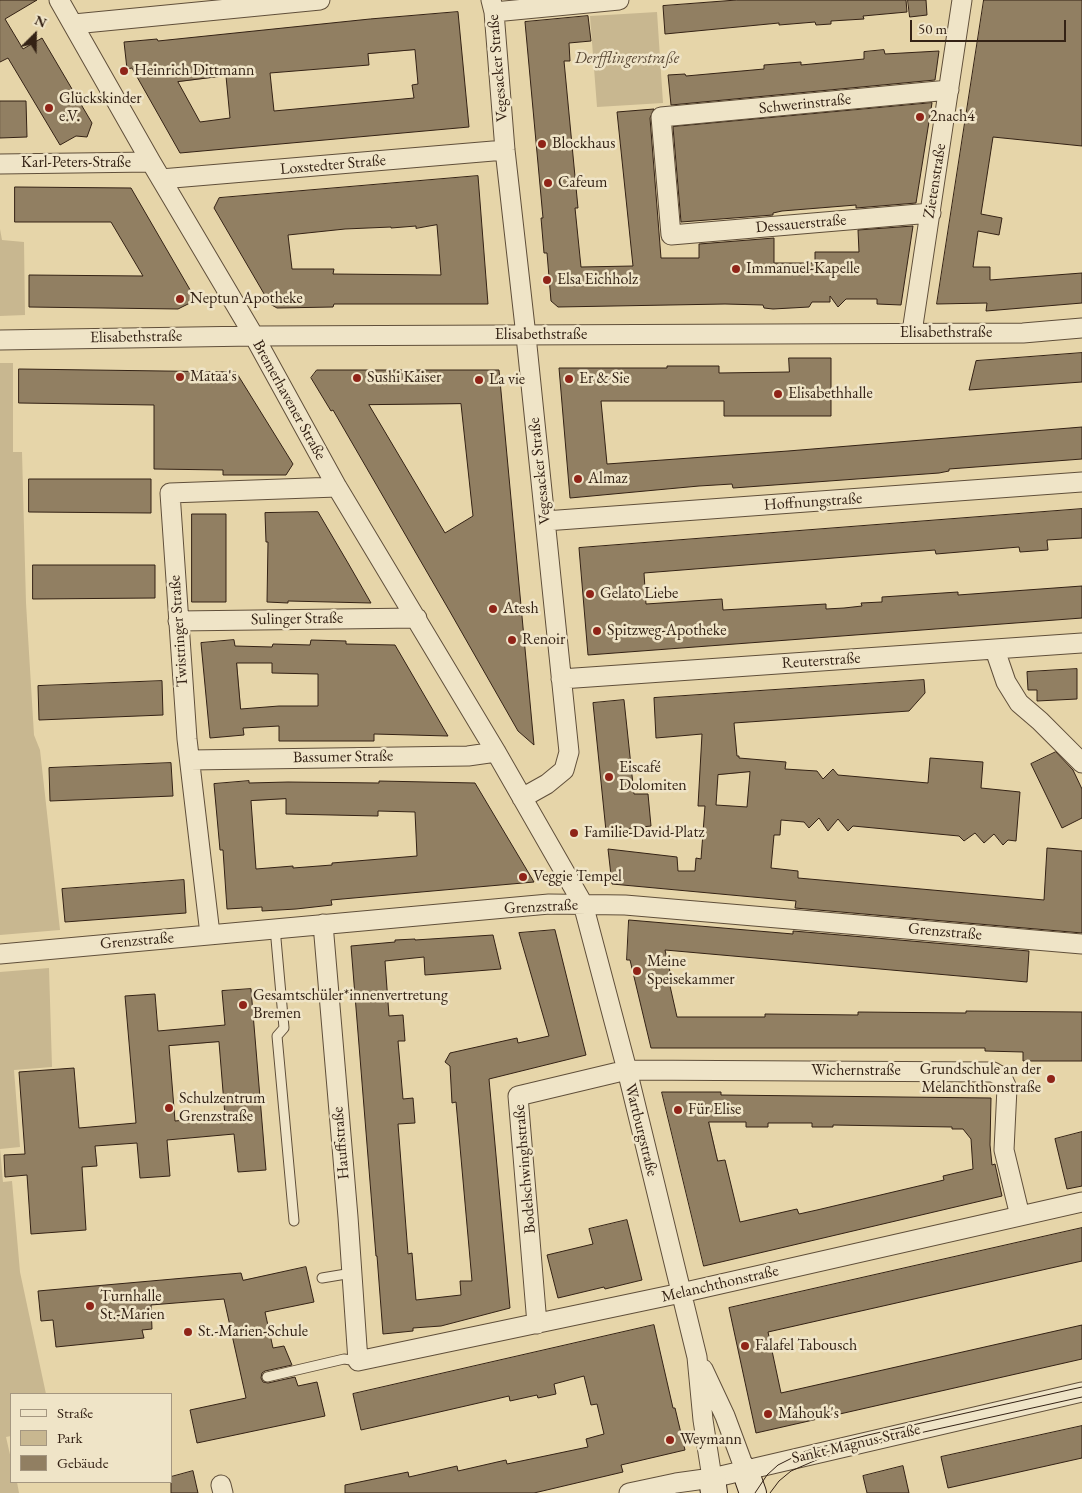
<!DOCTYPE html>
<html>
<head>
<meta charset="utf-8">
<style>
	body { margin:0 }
	#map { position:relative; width:1082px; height:1493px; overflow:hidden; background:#e6d5a9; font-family:"EB Garamond",serif }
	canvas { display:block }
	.legend { position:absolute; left:10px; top:1393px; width:162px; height:90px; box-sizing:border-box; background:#efe4c7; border:1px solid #a49680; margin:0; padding:6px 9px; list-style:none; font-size:15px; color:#342215 }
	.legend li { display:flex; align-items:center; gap:10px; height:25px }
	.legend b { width:25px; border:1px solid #a49680 }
	.north { position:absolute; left:10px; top:10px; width:50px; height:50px; -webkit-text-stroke:4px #efe4c7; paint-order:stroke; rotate:23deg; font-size:14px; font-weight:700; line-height:20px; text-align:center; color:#342215 }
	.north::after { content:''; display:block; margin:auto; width:18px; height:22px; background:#342215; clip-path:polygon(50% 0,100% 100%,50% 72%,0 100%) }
	.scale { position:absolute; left:910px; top:20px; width:156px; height:22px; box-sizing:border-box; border:2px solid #342215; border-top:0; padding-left:6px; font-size:15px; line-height:18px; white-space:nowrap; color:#342215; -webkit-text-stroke:4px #efe4c7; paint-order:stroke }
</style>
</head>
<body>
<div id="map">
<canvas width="1082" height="1493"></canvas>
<ul class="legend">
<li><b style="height:6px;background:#efe4c7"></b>Straße</li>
<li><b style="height:14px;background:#c8b790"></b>Park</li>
<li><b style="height:14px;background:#917f62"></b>Gebäude</li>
</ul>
<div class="north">N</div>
<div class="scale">50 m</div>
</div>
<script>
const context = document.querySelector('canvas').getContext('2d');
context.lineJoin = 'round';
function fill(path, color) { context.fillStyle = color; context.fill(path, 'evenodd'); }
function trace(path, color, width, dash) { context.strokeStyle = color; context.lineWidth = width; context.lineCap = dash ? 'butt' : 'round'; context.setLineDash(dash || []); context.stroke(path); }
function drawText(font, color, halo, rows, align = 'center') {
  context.font = font + ' "EB Garamond",serif'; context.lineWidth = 5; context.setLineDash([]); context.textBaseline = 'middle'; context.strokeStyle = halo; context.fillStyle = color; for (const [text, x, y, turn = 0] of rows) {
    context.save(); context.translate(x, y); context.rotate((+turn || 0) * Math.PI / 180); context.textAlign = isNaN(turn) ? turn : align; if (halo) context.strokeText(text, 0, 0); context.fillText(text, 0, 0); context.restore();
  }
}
const green = new Path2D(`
	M657,12L663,103L597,107L590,16Z
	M0,229L2,240L24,242L25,315L0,316Z
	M0,363H13V452H22L26,603L34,735L40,750L60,930L0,935Z
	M49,968L52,1067L14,1070L20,1147L0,1149L3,1182L12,1181L20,1272L46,1394H11V1436L6,1437L11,1459V1482H17L19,1493H0V972Z`);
const building = new Path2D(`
	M0,0H37L5,19L23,49L42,38L92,123L87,137L76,136L60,145L8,58L0,62Z
	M737,0H906L907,12L863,16L864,19L831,21V24L816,25L815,22L779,25V23L665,34L663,6Z
	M908,0H926L927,15L910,17Z
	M984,0H1082V146L993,137L981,214L1002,218L999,235L978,231L973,267H990V280L1082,273V303L986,311L987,303L937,304Z
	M458,12L469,127L180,153L132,68L127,69L124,42L157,39L158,41L370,19ZM415,50L418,84L412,85L414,98L274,111L270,73L369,65L368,54ZM226,76L230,118L200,122L178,82Z
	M588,16L591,41L569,43L570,61H564L578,208H575L581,267L633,266L617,112L654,109L650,118L661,258H699V244L774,238V263H815V252H859L858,230L913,226L901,305L877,304V299H846L838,307L830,296V302H812L809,307L773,309L764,308L763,305L725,304L558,307L551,301L547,253H544L541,218H543L525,22Z
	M884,50L885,54L939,51L935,80L671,105L668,75L685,74L686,76L764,69V65L801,62V65L864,59V52Z
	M0,101H26L27,137L0,138Z
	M932,103L916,203L856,208V205L782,211L773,213V215L681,222L673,127Z
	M478,176L488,304H334L333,307L277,308L270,304L214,208L219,198ZM437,225L441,275L333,274L334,269H292L288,235L345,229L391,227V228L416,226V228Z
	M15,187L131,188L196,300L178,309L29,307V275L143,276L111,222H15Z
	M1082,353V382L969,390L976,361Z
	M789,358H831V416H724V401H601L607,464L788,451L1082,427V459L949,469V471L939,473L733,488L732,484L699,486L570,498L559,368H667V366H719V373L789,372Z
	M19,369L236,372L293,464L286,475H223V470L154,469V405L19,403Z
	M317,370H499L534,745L518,731L449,610L333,410L331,411L311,378ZM461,404L473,516L445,533L369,405Z
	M29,479H151V513L29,512Z
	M1082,509V538L1047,540L1048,550L1020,552L1019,547L936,554L935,550L644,573L646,604L722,599L723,610L826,604V609L844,608L862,606L861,603L882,602V597L958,592V595L1082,586V618L588,655L579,548Z
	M318,512L348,563L371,603L288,601V603L267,602L268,542H266L265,513Z
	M192,514H226V602H192Z
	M33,565H155V598L33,599Z
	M234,640L235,646L272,647L273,644L310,645L311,640L346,641V644L395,645L448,736L374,734V741H279V726L243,728L244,735L210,738L201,643ZM237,663H272V673L318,674V706H279L241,709Z
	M1077,669V699L1037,701V690H1028L1027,672Z
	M924,680L925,693L909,711L734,723L737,756H739V758L786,762L785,769L817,771L823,779L833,769L838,775L928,783L930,758L983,762L981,788L1020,792L1016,841L1008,840L1003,845L994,834L984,843L975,833L964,841L959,836L853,826L848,831L838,819L828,831L819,818L809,828L804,822L781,820L780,835H774L771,868L798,871V878L1044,900L1047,848L1082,851V933L795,908L796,901L612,884L608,849L677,857L678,871H695L696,858L701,859L705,806H698L702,734L656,738L654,698ZM750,772L747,807L716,805L718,775Z
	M162,681L163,715L39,720L38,686Z
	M624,700L634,794H648L651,826L606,831L593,703Z
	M1056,752L1073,770L1082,789V818L1062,828L1031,764Z
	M171,763L173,796L50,801L49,768Z
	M249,781V783L288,782L379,783V781L475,783L534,882L331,900L332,905L296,909L262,911V907L227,909L223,850H220L214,784ZM286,799V814L378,816V811L415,812L417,856L332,863V865L293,868V866L256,869L251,801Z
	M184,880L186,913L65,922L62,889Z
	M629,920L793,934V931L1029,951L1027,982L665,950L671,976L668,977L677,1017H765V1014L858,1015V1012L966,1013V1011L1082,1012V1061H1023V1052L985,1051V1048H651L630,960H627Z
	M555,930L586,1055L489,1079L510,1308L441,1326L413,1328V1331L383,1334L377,1256H376L351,946L395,942V940L415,939V940L493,935L501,969L425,975L424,957L385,961L389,1016L403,1015L405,1041H398L403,1099L413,1098L415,1123L398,1124L408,1254L412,1253L416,1300L461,1295L460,1281H472L456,1102L452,1103L450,1066L445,1062L450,1053L517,1038L518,1043L549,1036L519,933Z
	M251,989L266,1170L238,1172L234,1134L167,1140L170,1176L140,1178L137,1143L95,1146L97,1166L82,1167L86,1230L31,1234L27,1175L5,1177L4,1155L25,1154L19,1072L74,1068L79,1128L136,1123L125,996L155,994L158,1031L225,1025L222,991ZM219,1042L225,1116L175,1121L169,1046Z
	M662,1092H721V1095L991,1098L990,1145L992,1165L995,1164L1002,1196L704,1266ZM709,1122H746V1127H768V1123H812V1127H833V1125L952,1127V1129H963L971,1139L973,1169L943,1176L944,1180L817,1210L799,1214L797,1209L740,1222L725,1160L718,1161Z
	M1082,1132V1186L1067,1189L1055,1139Z
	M627,1220L642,1280L605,1289L604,1287L558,1298L547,1255L593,1244L589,1229Z
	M1082,1228V1261L768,1332L781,1393L1082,1325V1359L756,1433L729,1308Z
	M306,1267L314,1302L265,1312L273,1348L284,1346L292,1365L265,1371L262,1373L261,1378L263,1382L268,1383L295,1377L298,1386L317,1382L325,1416L197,1443L190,1410L246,1398L224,1299L151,1305L152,1329L142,1330L144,1338L56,1347L53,1320L41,1321L38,1291L241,1273L243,1280Z
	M654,1325L673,1408H675L685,1450L621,1465L623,1472L534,1493H345V1485L408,1472L409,1477L457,1466L458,1471L506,1460L507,1464L588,1447L586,1439L604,1434L597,1404L591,1405L584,1376L554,1384L556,1394L538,1398L537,1395L510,1401L509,1396L361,1430L353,1394Z
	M1082,1426V1458L948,1488L941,1457Z
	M903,1466L909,1493H867L863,1476Z
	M193,1471L198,1493H171V1477Z`);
const lane = new Path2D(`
	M275,928L284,1028L277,1036L294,1221
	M322,1278L352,1273
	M267,1377L344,1359L358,1361`);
const street = new Path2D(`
	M59,0L151,162L254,336L337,487L496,752L583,904L627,1070L697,1357L703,1420L712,1478
	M491,0L494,12L505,150L526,336L569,752L564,770L547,784L522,798
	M494,12L619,0
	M74,24L320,0
	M0,164L151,162
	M161,179L505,150
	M931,213L671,235L661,117L949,90
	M912,332L962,0
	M0,340L254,336L1023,333L1082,328
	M545,521L1082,482
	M178,621L417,618
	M995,650L1006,682L1019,703L1040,721L1082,763
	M561,679L1082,643
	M190,760L468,756L496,752
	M323,924L348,1217L358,1361L681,1293L1082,1202
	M210,934L187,739L170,493L337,487
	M0,954L549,904L625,905L1082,944
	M537,1324L518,1096L627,1070L993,1072L1002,1077L1007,1088L1004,1150L1020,1216
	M703,1369L725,1416L745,1470
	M221,1485L223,1493
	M629,1493L676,1483L712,1478L1082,1392`);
const secondary = new Path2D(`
	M745,1470L753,1493
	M712,1478L714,1493`);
const tram = new Path2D(`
	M755,1493L767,1475L778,1465L806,1451L868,1435L1082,1387
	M770,1493L779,1481L791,1471L821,1458L924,1432L1082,1397`);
const markers = [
	[124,71,5,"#8f2418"],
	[49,108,5,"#8f2418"],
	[920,117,5,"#8f2418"],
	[542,144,5,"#8f2418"],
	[548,183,5,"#8f2418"],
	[736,269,5,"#8f2418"],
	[547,280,5,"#8f2418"],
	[180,299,5,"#8f2418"],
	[180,377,5,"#8f2418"],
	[357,378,5,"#8f2418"],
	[569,379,5,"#8f2418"],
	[479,380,5,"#8f2418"],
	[778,394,5,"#8f2418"],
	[578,479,5,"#8f2418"],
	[590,594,5,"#8f2418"],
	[493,609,5,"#8f2418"],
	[597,631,5,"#8f2418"],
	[512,640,5,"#8f2418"],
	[609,777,5,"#8f2418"],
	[574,833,5,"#8f2418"],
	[523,877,5,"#8f2418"],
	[637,971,5,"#8f2418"],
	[243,1005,5,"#8f2418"],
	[1051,1079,5,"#8f2418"],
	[169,1108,5,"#8f2418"],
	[678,1110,5,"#8f2418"],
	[90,1306,5,"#8f2418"],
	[188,1332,5,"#8f2418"],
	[745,1346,5,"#8f2418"],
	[768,1414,5,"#8f2418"],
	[670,1440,5,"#8f2418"]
];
const parkNames = [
	["Derfflingerstraße",627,59]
];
const streetNames = [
	["Vegesacker Straße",498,68,-95],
	["Schwerinstraße",805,104,-6],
	["Karl-Peters-Straße",76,163],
	["Loxstedter Straße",333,165,-5],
	["Zietenstraße",935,181,-81],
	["Dessauerstraße",801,224,-5],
	["Elisabethstraße",946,333],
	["Elisabethstraße",541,335],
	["Elisabethstraße",136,337,-1],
	["Bremerhavener Straße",289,400,61],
	["Vegesacker Straße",540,471,-96],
	["Hoffnungstraße",813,502,-4],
	["Sulinger Straße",297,619,-1],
	["Twistringer Straße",179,631,-94],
	["Reuterstraße",821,661,-4],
	["Bassumer Straße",343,757,-1],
	["Grenzstraße",541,907,-3],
	["Grenzstraße",945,932,5],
	["Grenzstraße",137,941,-5],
	["Wichernstraße",856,1071],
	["Wartburgstraße",641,1130,76],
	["Hauffstraße",341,1143,-95],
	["Bodelschwinghstraße",525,1169,-95],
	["Melanchthonstraße",720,1284,-13],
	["Sankt-Magnus-Straße",856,1444,-13]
];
const poiNames = [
	["Heinrich Dittmann",134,71],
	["Glückskinder",59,99],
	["e.V.",59,117],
	["2nach4",930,117],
	["Blockhaus",552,144],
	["Cafeum",558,183],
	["Immanuel-Kapelle",746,269],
	["Elsa Eichholz",557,280],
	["Neptun Apotheke",190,299],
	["Mataa's",190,377],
	["Sushi Kaiser",367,378],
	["Er & Sie",579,379],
	["La vie",489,380],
	["Elisabethhalle",788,394],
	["Almaz",588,479],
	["Gelato Liebe",600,594],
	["Atesh",503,609],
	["Spitzweg-Apotheke",607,631],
	["Renoir",522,640],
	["Eiscafé",619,768],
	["Dolomiten",619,786],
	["Familie-David-Platz",584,833],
	["Veggie Tempel",533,877],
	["Meine",647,962],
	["Speisekammer",647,980],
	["Gesamtschüler*innenvertretung",253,996],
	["Bremen",253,1014],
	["Grundschule an der",1041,1070,"right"],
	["Melanchthonstraße",1041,1088,"right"],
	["Schulzentrum",179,1099],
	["Grenzstraße",179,1117],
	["Für Elise",688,1110],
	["Turnhalle",100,1297],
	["St.-Marien",100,1315],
	["St.-Marien-Schule",198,1332],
	["Falafel Tabousch",755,1346],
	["Mahouk's",778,1414],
	["Weymann",680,1440]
];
fill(green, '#c8b790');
fill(building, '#917f62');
trace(building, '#342215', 1);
trace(lane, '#604f3a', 11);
trace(street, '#604f3a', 21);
trace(secondary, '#342215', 28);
trace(lane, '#efe4c7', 9);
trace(street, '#efe4c7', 19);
trace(secondary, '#efe4c7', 26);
trace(tram, '#342215', 1);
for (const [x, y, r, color] of markers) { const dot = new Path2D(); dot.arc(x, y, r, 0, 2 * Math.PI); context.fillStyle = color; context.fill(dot); trace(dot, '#efe4c7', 2); }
drawText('italic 16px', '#594734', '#efe4c7', parkNames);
drawText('16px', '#342215', '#efe4c7', streetNames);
drawText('16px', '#342215', '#efe4c7', poiNames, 'left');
</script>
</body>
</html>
